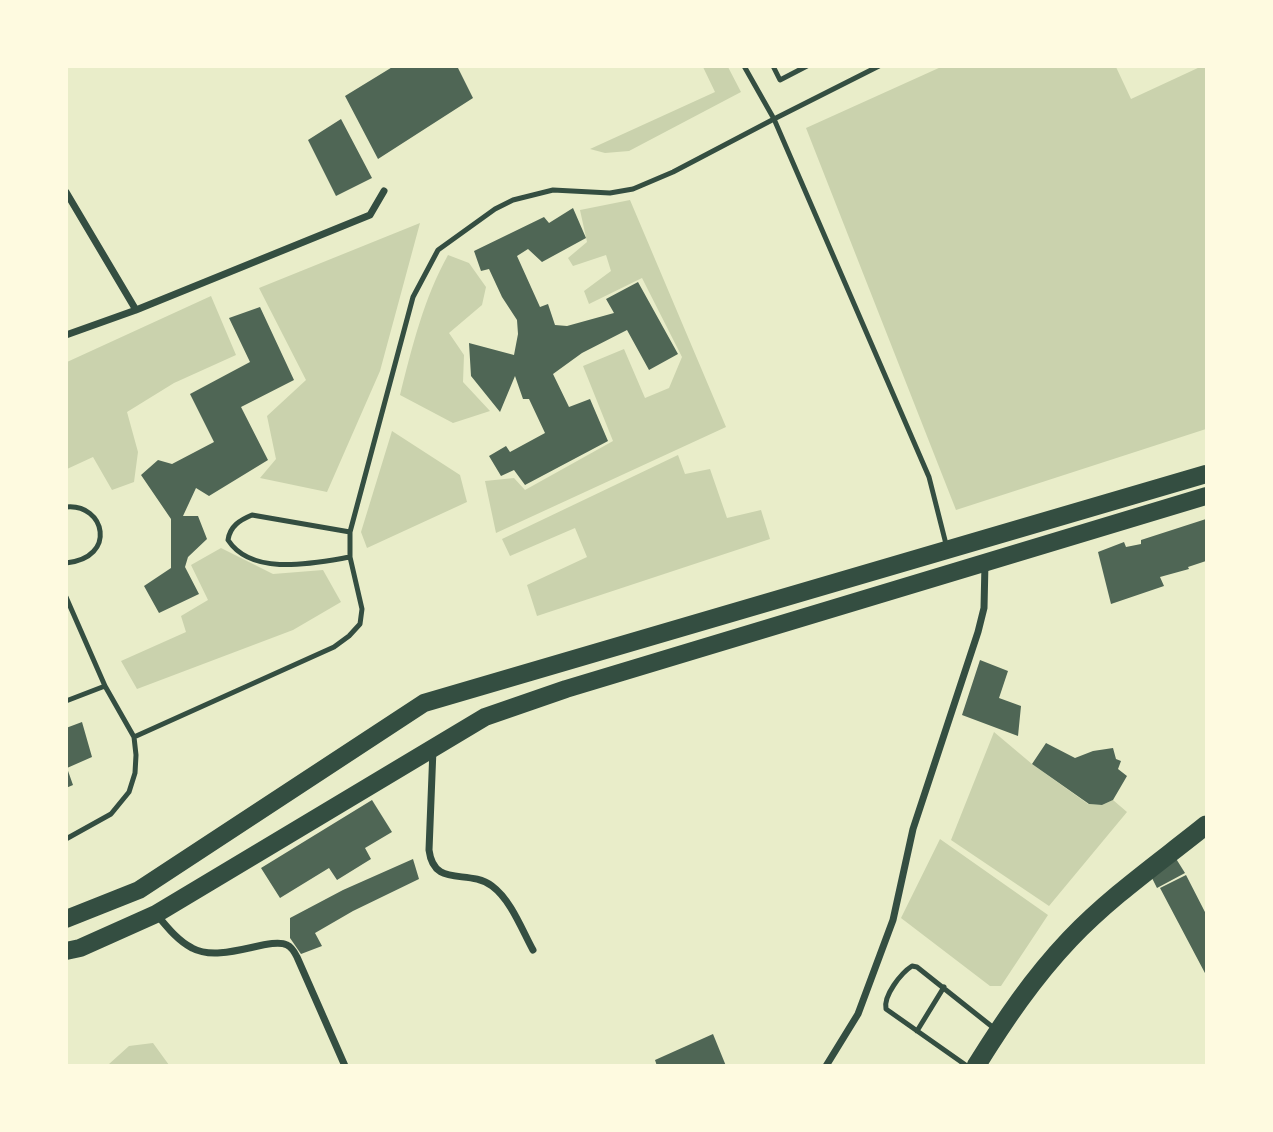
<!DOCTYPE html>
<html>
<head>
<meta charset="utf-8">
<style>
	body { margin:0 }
	#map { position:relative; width:1273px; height:1132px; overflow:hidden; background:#e9edc9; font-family:"IBM Plex Serif",serif }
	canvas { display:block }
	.frame { position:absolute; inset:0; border:68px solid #fefae0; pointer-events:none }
</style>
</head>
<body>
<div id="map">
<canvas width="1273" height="1132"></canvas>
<div class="frame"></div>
</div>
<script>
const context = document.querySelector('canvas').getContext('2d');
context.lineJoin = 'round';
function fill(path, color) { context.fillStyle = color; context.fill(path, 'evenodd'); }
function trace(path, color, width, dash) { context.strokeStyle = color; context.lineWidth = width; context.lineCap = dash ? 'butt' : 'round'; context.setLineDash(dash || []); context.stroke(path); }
const green = new Path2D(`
	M703,67H728L741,92L629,151L605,153L590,149L715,92Z
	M941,67H1116L1131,99L1200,67H1206V429L956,510L806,128Z
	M630,200L726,427L496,533L485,481L514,478L525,490L613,441L583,366L624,349L645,398L669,388L682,357L642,278L589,304L584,291L611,271L606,255L573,266L568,258L587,242L580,210Z
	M420,223L380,371L327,492L260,478L276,459L267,416L306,380L259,288Z
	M448,255L469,263L486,287L482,305L449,333L464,355L463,382L490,411L453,423L400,395C412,347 424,298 448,255Z
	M211,296L236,355L174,383L127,412L138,452L134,482L112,490L93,457L67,469V362Z
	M392,431L460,475L467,502L367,548L361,532Z
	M678,455L685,474L710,469L727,518L761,510L770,539L537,616L527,585L587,557L575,528L510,556L502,539Z
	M221,548L273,574L323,570L341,602L293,630L137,689L121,661L186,632L181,616L208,600L191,565Z
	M994,732L1032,764L1088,804L1102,805L1113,800L1127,812L1049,906L951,840Z
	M940,839L1048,915L1001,986H990L901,918Z
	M153,1043L169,1065L109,1064L129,1046Z`);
const building = new Path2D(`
	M394,66H457L473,98L378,159L345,96Z
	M341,119L372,178L336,196L308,140Z
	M573,208L586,238L542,262L528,249L517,256L540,307L548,304L555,325L567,326L614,313L606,299L638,282L678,354L649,370L627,330L582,353L553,374L569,407L590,399L608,441L525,485L514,470L501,476L489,456L506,446L510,452L545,433L529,399H523L515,376L500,412L471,376L469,343L514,355L518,334L517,320L502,297L489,269L481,271L474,251L544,217L549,223Z
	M260,307L294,380L241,407L268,460L209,496L196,488L183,516H198L207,539L188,557L185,567L199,594L159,613L144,586L171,568V519L141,475L158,460L172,464L214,442L190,394L250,362L229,318Z
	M1206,519V561L1188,567L1189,569L1160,577L1164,586L1111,604L1098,552L1124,542L1126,547L1141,544V540Z
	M980,660L1008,671L999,698L1021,706L1018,736L962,715Z
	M82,722L92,757L67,768L73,785L66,788V728Z
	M1046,743L1075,758L1093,751L1113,748L1116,759L1121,761L1118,769L1127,776L1113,800L1102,805L1089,804L1032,764Z
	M372,800L392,832L365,848L371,859L337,880L329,868L280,898L261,868Z
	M1175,857L1185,873L1157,888L1150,874Z
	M413,859L419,879L353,911L315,933L322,946L301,954L290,938V918L343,890Z
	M1186,875L1206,914V975L1160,888Z
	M713,1034L726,1066H657L655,1060Z`);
const service = new Path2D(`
	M744,66L774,119L879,66
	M773,66L780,80L807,66
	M66,507C105,503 118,558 66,563
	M350,532L252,515C240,520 230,526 228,540C252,577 314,563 350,557
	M66,597L105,686L134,737L136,755L135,773L129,792L111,814L66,839
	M66,701L105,686
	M134,737L334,647L349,636L360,624L362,609L350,557V532L413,297L438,250L495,209L513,200L553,190L610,193L633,189L673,172L774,119L929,477L947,548
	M917,1031L944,987
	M967,1066L886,1009C883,996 901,973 912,966L917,967L995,1029`);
const minor = new Path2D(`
	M66,192L136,310
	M66,335L136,310L370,215L384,191
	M433,749L429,850C434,889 468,868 492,886C511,900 522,930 533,950
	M157,915C167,927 178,941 192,948C221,964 270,936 287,945C292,947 295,953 297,957L345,1066
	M826,1066L858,1014L893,920L913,829L978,632L984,608L985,563`);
const primary = new Path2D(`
	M66,919L139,890L424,703L1206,474
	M66,951L80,948L156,914L485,717L566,689L1206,496`);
const trunk = new Path2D(`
	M976,1066C1004,1021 1033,978 1070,939C1111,896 1160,862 1206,825`);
fill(green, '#cad2ad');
fill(building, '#4f6655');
trace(service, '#344e41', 5);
trace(minor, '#344e41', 7);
trace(primary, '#344e41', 18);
trace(trunk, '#344e41', 19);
</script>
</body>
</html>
